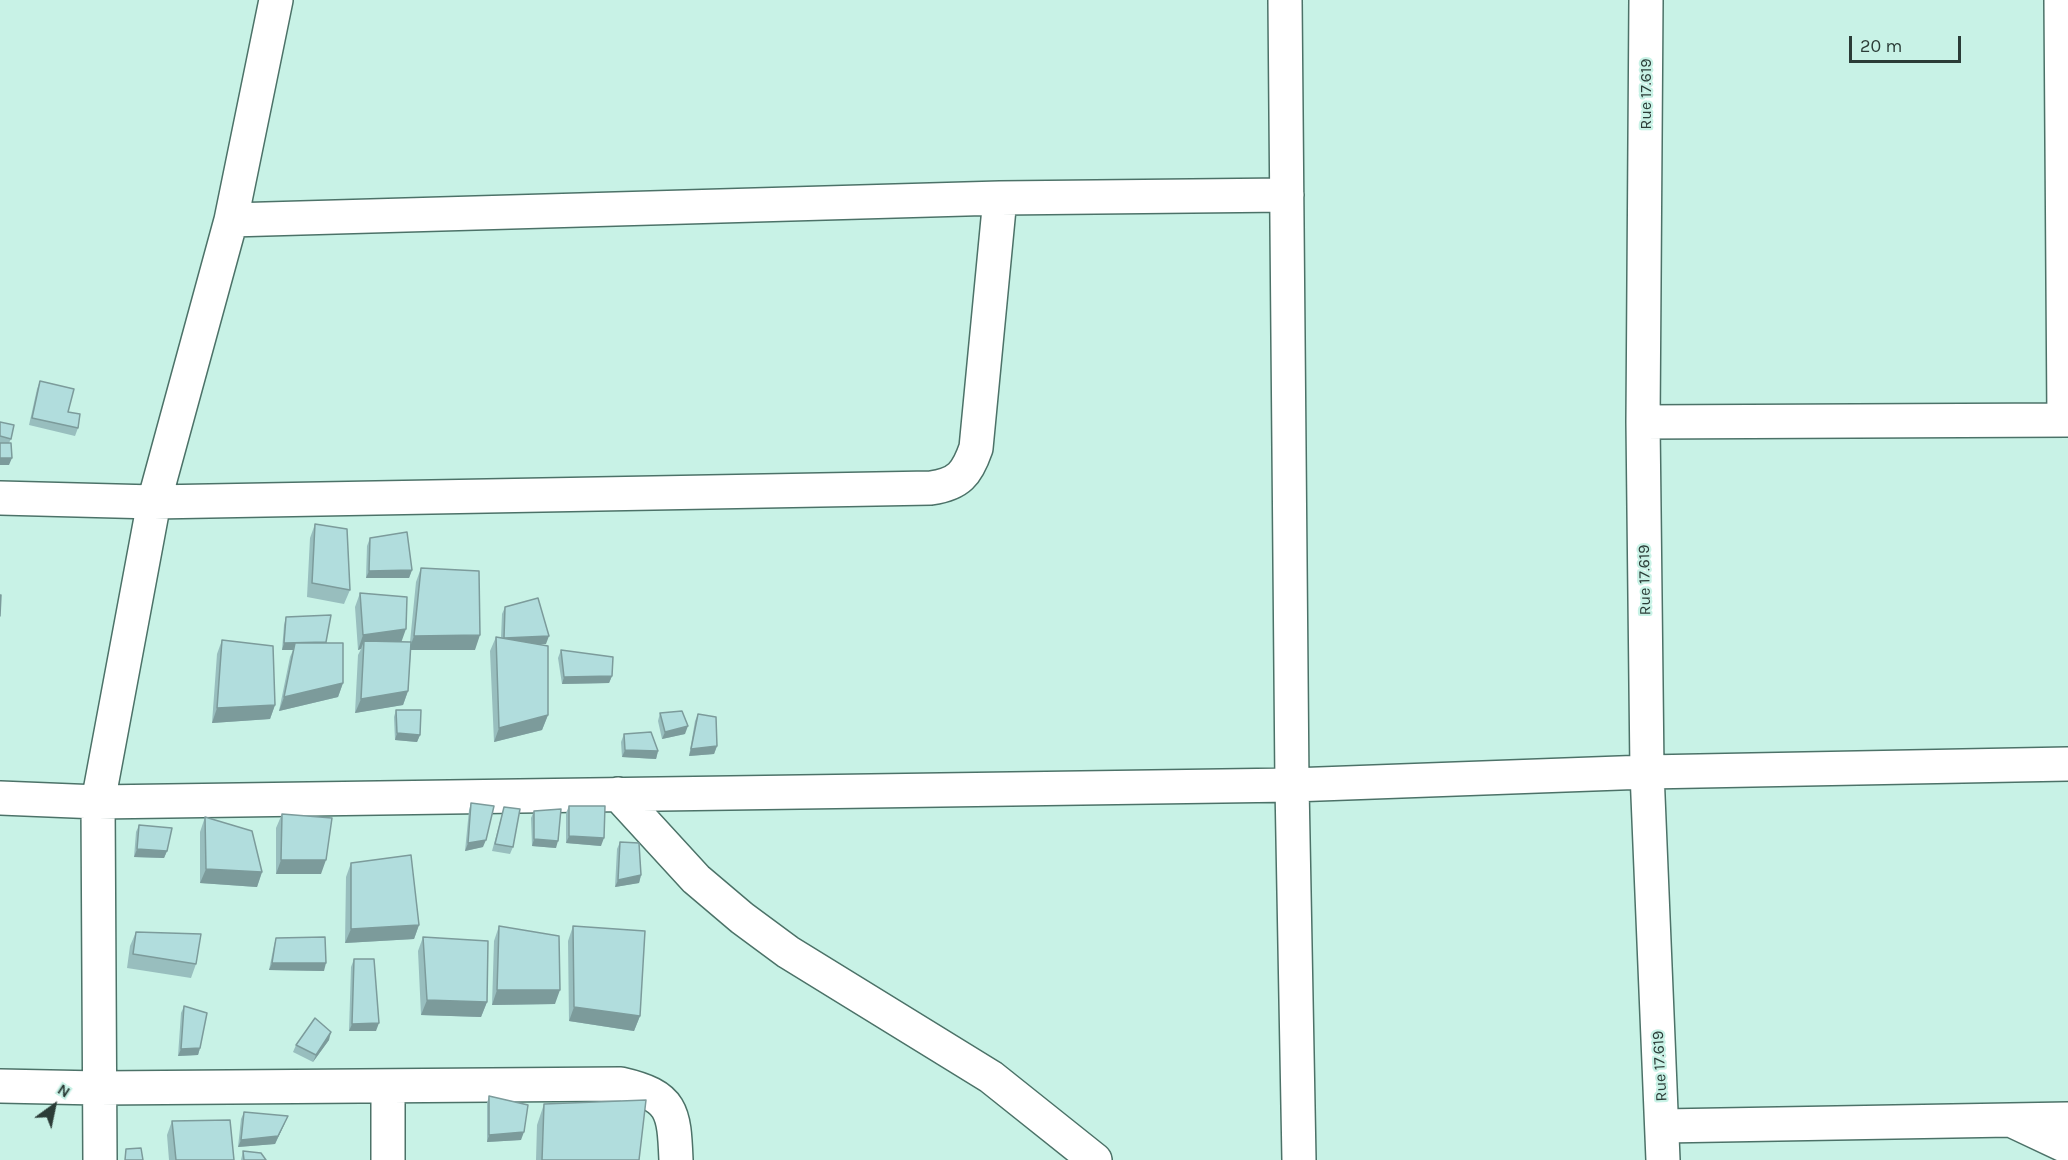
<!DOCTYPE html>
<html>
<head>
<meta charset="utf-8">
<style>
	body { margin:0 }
	#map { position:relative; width:2068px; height:1160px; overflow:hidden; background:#c8f2e6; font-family:Karla,sans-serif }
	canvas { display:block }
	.north { position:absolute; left:24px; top:1076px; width:60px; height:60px; -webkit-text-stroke:4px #c8f2e6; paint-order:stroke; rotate:33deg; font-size:16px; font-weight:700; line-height:24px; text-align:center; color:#2b3c37 }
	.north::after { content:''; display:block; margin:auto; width:21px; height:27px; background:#2b3c37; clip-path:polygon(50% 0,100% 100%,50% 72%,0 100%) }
	.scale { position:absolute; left:1849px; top:36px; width:112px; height:27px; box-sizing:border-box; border:3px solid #2b3c37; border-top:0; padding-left:8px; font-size:18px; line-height:21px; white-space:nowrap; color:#2b3c37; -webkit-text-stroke:4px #c8f2e6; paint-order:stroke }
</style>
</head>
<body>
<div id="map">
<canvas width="2068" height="1160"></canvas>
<div class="north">N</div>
<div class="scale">20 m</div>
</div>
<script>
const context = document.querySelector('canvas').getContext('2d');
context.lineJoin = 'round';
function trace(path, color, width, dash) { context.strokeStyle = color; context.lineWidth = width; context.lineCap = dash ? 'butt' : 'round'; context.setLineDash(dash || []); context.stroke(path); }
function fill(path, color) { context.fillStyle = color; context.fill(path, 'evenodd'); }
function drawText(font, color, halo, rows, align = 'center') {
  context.font = font + ' Karla,sans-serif'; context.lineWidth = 4.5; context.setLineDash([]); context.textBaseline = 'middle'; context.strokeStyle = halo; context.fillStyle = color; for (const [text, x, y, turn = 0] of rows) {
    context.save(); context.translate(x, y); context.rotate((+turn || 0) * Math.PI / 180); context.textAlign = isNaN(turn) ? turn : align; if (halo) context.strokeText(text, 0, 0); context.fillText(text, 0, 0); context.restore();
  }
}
const minor = new Path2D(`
	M1285,0L1292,785L1299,1160
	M1646,0L1643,422L1647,772L1663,1160
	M2061,0L2064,420
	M231,220L1000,198L1287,195
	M1643,422L2068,420
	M0,498L154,502L931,488C959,484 967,474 976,448L1000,198
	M618,794L696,879L742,918L788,952L991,1077L1095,1160
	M0,798L98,802L1292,785L1647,772L2068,764
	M0,1086L99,1088L621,1084C673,1096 674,1111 676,1160
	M388,1087V1160
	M2015,1122L2068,1147
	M1663,1126L2068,1119
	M100,1160L98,802L154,502L231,220L276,0`);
const wall = new Path2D(`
	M40,381L68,412L78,428L75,436L29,425L37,389Z
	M0,422L11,439L9,443V465H0Z
	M315,524L350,590L344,604L307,597L310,538Z
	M370,538L412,570L409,578H366L367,546Z
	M421,568L475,650H411L408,691L403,705L355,713L358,655L361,649L358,650L355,607L360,593L401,642H410L416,582Z
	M505,607L546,644H537L548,715L542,730L494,742L490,651L496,637L501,638L502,614Z
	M286,617L325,643L343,683L338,697L279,711L290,657L293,650H282L284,625Z
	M222,640L275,705L270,719L212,723L217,654Z
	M561,650L612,676L609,683L562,684L558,658Z
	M396,710L420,735L417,742L395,740L394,717Z
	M660,713L685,734L662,739L658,721Z
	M698,714L717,746L714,754L689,756L695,721Z
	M624,734L658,751L656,759L622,757L621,742Z
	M471,803L483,847L465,851L469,810Z
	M569,806L601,846L566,843V813Z
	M504,807L513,847L510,854L492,851Z
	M534,811L556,848L532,846L531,818Z
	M282,814L321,874H276V828Z
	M205,817L262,872L257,887L200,883V832Z
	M139,825L167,851L164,858L134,857L136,832Z
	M620,842L641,875L639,883L615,887L617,849Z
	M351,863L419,925L414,939L345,943L346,877Z
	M499,926L555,1004L492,1005L494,941Z
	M573,926L640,1016L634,1031L569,1021L568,941Z
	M136,932L196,964L191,978L127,968L130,946Z
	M423,937L487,1002L481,1017L421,1015L418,951Z
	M276,938L324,971L269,970L274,945Z
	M354,959L376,1031H349L351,967Z
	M184,1006L200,1048L198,1055L178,1056L181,1013Z
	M329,1040L313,1062L293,1052L296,1045Z
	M489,1096L521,1140L487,1142V1103Z
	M544,1104L639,1160H536L537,1125Z
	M244,1112L285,1123L275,1144L238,1147L241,1119Z
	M172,1121L234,1160H169L167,1135Z
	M243,1151L266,1160H241Z`);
const shadedWall = new Path2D(`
	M0,458H12L9,465H0Z
	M412,570L409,578H366L369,571Z
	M406,629L401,643L364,641L361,649L358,650L363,635Z
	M480,635L475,650H409L414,636Z
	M549,636L546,644L501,645L504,638Z
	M326,642L323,649L295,643L293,650H282L284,643Z
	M612,676L609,683L562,684L564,677Z
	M343,683L338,697L279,711L284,697Z
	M408,691L403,705L355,713L361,699Z
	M275,705L270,719L212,723L217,708Z
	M548,715L542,730L494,742L499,728Z
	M688,726L685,734L662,739L665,732Z
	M397,733L420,735L417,742L395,740Z
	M717,746L714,754L689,756L691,749Z
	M625,750L658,751L656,759L622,757Z
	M569,836L604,838L601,846L566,843Z
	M534,839L558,841L556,848L532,846Z
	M486,840L483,847L465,851L468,843Z
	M137,849L167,851L164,858L134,857Z
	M281,860H326L321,874H276Z
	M206,869L262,872L257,887L200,883Z
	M641,875L639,883L615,887L618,880Z
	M419,925L414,939L345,943L351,929Z
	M272,963H326L324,971L269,970Z
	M497,990H560L555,1004L492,1005Z
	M427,1000L487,1002L481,1017L421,1015Z
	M574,1007L640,1016L634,1031L569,1021Z
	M379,1023L376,1031H349L352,1024Z
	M331,1032L329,1040L313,1062L316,1055Z
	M200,1048L198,1055L178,1056L181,1049Z
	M288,1116L275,1144L238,1147L241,1140Z
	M524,1132L521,1140L487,1142L489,1135Z`);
const building = new Path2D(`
	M40,381L74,389L68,412L80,414L78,428L32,418Z
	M0,422L14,425L11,439L0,436Z
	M0,443H11L12,458H0Z
	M315,524L347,529L350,590L312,583Z
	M407,532L412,570L369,571L370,538Z
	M421,568L479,571L480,635L414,636Z
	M360,593L407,597L406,629L363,635Z
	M0,595H1L0,616Z
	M538,598L549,636L504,638L505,607Z
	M331,615L326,642L284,643L286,617Z
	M496,637L548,646V715L499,728Z
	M222,640L273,646L275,705L217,708Z
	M364,641L411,642L408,691L361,699Z
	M295,643H343V683L284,697Z
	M561,650L613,657L612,676L564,677Z
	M396,710H421L420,735L397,733Z
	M682,711L688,726L665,732L660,713Z
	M698,714L716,717L717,746L691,749Z
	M651,732L658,751L625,750L624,734Z
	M471,803L494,806L486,840L468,843Z
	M569,806H605L604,838L569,836Z
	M504,807L520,809L513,847L495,844Z
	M561,809L558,841L534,839V811Z
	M282,814L332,818L326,860H281Z
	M205,817L252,831L262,872L206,869Z
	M139,825L172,828L167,851L137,849Z
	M620,842L639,843L641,875L618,880Z
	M411,855L419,925L351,929V863Z
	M499,926L559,936L560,990H497Z
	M573,926L645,931L640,1016L574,1007Z
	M136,932L201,934L196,964L133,954Z
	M325,937L326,963H272L276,938Z
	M423,937L488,941L487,1002L427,1000Z
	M354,959H374L379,1023L352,1024Z
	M184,1006L207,1013L200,1048L181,1049Z
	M315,1018L331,1032L316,1055L296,1045Z
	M489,1096L528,1105L524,1132L489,1135Z
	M646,1100L639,1160H542L544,1104Z
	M244,1112L288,1116L278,1136L241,1140Z
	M230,1120L234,1160H176L172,1121Z
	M141,1148L143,1160H125L126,1149Z
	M243,1151L261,1153L266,1160H244Z`);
const streetNames = [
	["Rue 17.619",1646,94,-90],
	["Rue 17.619",1645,580,-91],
	["Rue 17.619",1660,1066,-93]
];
trace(minor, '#4c7268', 36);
trace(minor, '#fff', 33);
fill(wall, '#98bebe');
fill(shadedWall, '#7c9b9b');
fill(building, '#b1dddd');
trace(building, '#7c9b9b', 1.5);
drawText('16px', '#2b3c37', '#c8f2e6', streetNames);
</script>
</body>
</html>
